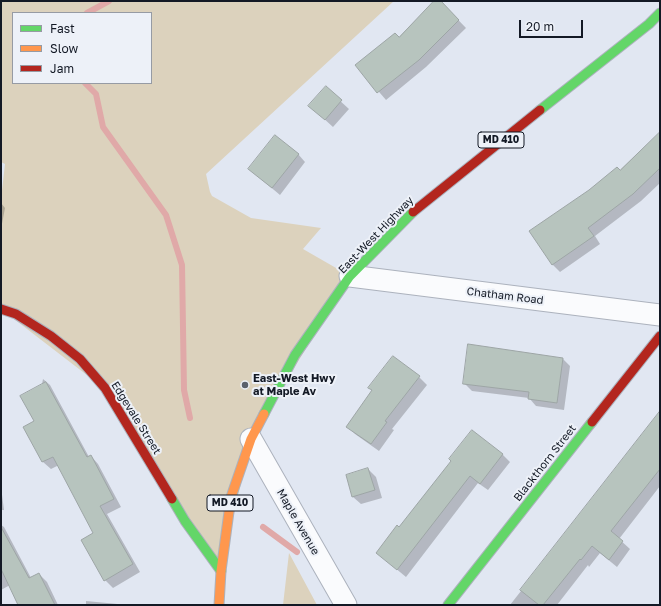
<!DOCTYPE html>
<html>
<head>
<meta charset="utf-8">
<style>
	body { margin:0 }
	#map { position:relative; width:661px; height:606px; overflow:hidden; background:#e1e7f2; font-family:"Golos Text",sans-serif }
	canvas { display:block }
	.frame { position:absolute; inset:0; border:2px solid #131925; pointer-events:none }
	.legend { position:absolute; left:12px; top:12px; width:140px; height:72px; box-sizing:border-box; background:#edf1f8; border:1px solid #969ba4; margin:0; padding:5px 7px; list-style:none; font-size:12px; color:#131925 }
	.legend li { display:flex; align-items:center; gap:8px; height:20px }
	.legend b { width:20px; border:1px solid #969ba4 }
	.scale { position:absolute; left:519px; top:20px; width:64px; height:18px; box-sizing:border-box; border:2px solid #131925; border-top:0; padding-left:5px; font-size:12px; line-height:14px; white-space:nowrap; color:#131925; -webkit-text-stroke:3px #edf1f8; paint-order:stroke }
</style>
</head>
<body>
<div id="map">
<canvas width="661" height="606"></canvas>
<div class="frame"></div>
<ul class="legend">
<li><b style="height:5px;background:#63d668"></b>Fast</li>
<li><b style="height:5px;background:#ff974d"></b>Slow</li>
<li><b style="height:5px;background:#b3261e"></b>Jam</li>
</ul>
<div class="scale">20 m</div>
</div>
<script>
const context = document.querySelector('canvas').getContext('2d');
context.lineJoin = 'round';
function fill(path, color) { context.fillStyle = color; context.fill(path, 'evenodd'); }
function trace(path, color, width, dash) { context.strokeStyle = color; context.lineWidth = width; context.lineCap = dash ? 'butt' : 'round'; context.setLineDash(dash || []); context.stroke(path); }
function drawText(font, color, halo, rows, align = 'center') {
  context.font = font + ' "Golos Text",sans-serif'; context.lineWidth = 4; context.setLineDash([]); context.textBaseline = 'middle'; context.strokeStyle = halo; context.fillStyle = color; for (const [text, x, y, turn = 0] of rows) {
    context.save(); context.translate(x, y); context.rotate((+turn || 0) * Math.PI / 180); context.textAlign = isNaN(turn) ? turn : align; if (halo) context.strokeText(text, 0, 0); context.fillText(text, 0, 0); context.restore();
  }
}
const green = new Path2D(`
	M1,1H394L206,174L210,192L212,196L251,218L321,228L303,249L350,276L251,439L221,571L105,389L1,309V199L5,164L1,162ZM13,13H151V83H13Z
	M289,553L317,605H283Z`);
const shadow = new Path2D(`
	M435,1H440L466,28L426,67L386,100L356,65L399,38Z
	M326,88L349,109L333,127L310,106Z
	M660,133V183L641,201L595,236L600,244L560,272L552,264L620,171Z
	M298,154L305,162L280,195L249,169Z
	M1,203L5,208L1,229Z
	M563,359L570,366L564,410L536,406L529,398L472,391L464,383Z
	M419,377L427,385L392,429L394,430L379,451L355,434L348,426Z
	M43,379L50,385L89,457L91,456L98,464L121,507L107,514L140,572L113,588L105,580L95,533L59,465L51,469L43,462L24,427L35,421Z
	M658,416L660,418V486L619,539L630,549L617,567L600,553L589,567L588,565L557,605H510Z
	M472,431L503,455L510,462L488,490L478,483L406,577L377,553L400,528L452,461Z
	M368,469L376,477L382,498L361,504L353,497Z
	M1,487L4,510H1Z
	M1,525L4,527L31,578L39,574L47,582L58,605H19L10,585L1,590Z
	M86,601L128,605H86Z`);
const stream = new Path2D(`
	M87,13L109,1
	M85,83L96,94L103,127L166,215L182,265L184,390L190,418
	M263,527L297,552`);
const building = new Path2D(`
	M434,1H441L459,20L419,60L377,93L355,65L395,33L399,37Z
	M326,86L342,100L325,120L308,106Z
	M660,132V168L633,194L588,228L594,236L552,265L529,231L589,190L617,167L620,170Z
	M275,135L299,154L272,188L248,169Z
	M468,344L563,358L557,403L528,399L529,392L463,384Z
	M393,356L420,376L385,421L387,422L371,444L346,427L372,390L368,388Z
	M46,382L87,457L91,455L114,499L100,506L133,564L104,581L81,540L93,533L53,457L42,462L23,427L34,421L20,396Z
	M660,411V469L611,531L623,541L609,560L592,546L581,560L580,559L543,605H539L520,590Z
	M472,430L503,454L480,484L470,476L397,570L376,553L397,525L399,527L451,461L449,459Z
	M368,468L375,490L352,497L346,475Z
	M1,527L29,578L39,573L55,605H18L1,569Z`);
const street = new Path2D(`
	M350,276L660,315
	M251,439L346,605`);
const fast = new Path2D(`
	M540,110L649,24L660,13
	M264,414L295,355L350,276L413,212
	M172,499L185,521L221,571
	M448,605L592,422`);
const slow = new Path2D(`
	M219,605L221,571L231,497L251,439L264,414`);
const jam = new Path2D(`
	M413,212L540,110
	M1,309L16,314L51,336L80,359L105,388L172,499
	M592,422L660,336`);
const markers = [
	[245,385,4,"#5b616d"]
];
const shields = [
	[501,140,46],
	[230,503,46]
];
const shieldNames = [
	["MD 410",501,140],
	["MD 410",230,503]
];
const streetNames = [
	["East-West Highway",376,235,-46],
	["Chatham Road",505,296,7],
	["Edgevale Street",136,418,58],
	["Blackthorn Street",545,463,-52],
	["Maple Avenue",298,522,60]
];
const poiNames = [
	["East-West Hwy",253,379],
	["at Maple Av",253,392]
];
fill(green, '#dcd2bd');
fill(shadow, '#0003');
trace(stream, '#e0a9a8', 6);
fill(building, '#b7c4be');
trace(building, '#9da5a5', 1);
trace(street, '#acb2bd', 23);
trace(fast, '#acb2bd', 11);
trace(slow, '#acb2bd', 11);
trace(jam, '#acb2bd', 11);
trace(street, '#fafbfd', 21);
trace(fast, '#63d668', 9);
trace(slow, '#ff974d', 9);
trace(jam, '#b3261e', 9);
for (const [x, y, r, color] of markers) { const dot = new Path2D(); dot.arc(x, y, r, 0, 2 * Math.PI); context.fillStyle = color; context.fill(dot); trace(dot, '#edf1f8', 1.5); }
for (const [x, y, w] of shields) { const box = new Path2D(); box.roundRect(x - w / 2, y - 8, w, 16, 3); context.fillStyle = '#edf1f8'; context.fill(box); trace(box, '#131925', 1); }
drawText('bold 10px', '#131925', null, shieldNames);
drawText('11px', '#131925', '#edf1f8', streetNames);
drawText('bold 11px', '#131925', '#edf1f8', poiNames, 'left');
</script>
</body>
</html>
